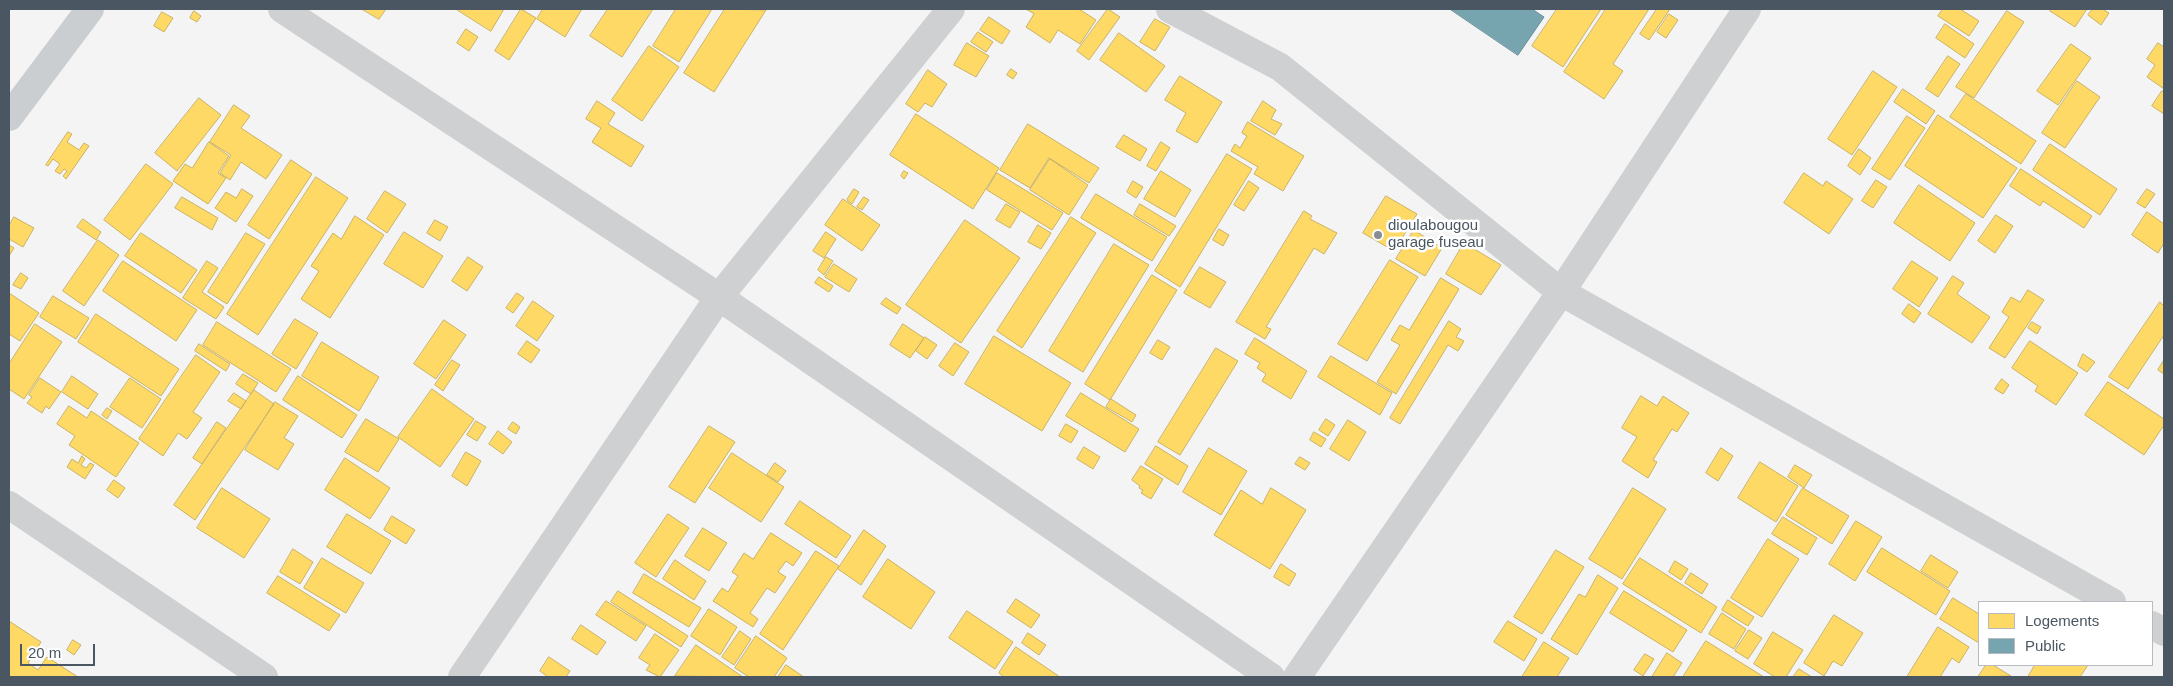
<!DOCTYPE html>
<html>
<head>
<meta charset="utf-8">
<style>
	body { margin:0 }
	#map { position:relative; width:2173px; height:686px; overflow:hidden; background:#f4f4f4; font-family:Arial,sans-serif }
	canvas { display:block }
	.frame { position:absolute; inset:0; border:10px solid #4a5661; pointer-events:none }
	.legend { position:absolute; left:1978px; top:601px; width:175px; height:65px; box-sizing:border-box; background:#fff; border:1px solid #b7bbc0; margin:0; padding:6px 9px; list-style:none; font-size:15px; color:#4a5661 }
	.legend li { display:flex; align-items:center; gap:10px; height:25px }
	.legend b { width:25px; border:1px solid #b7bbc0 }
	.scale { position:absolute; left:20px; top:644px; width:75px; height:22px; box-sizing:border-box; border:2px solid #4a5661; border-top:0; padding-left:6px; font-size:15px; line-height:18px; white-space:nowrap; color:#4a5661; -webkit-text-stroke:4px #fff; paint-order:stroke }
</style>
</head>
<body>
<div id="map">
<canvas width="2173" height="686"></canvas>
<div class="frame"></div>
<ul class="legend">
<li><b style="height:14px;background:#ffd966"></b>Logements</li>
<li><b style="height:14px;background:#76a5af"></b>Public</li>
</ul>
<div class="scale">20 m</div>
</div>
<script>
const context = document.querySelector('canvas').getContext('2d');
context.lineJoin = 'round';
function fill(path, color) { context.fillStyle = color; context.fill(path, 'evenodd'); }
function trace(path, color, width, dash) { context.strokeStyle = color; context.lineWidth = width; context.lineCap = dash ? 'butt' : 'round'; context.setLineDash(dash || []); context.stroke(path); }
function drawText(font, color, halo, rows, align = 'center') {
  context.font = font + ' Arial,sans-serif'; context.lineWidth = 5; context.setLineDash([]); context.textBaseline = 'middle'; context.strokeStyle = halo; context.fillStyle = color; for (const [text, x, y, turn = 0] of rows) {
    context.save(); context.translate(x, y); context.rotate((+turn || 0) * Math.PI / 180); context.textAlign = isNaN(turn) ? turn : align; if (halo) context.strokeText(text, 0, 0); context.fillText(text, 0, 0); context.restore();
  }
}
const homes = new Path2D(`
	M362,9H386L379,19Z
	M456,9H504L491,31Z
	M521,9L536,18L509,60L495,51Z
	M543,9H582L565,37L537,19Z
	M608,9H653L622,57L590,36Z
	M676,9H712L679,62L653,46Z
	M725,9L766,10L714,92L684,73Z
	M1026,9H1079L1096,20L1080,44L1058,30L1050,43L1026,27L1034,14Z
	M1108,9L1120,17L1089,60L1077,51Z
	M1557,9H1601L1563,67L1532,46Z
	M1606,9H1649L1613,64L1623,71L1604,99L1564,72Z
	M1657,9H1670L1649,40L1640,34Z
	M1943,9H1960L1979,21L1969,36L1938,16Z
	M2052,9H2087L2075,27L2050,11Z
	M2093,9H2102L2109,13L2101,25L2088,15Z
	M194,11L201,16L197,22L190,18Z
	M2007,11L2024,22L1974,98L1956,87Z
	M162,12L173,18L164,32L154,26Z
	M1669,14L1678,20L1666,38L1657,32Z
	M989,17L1010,31L1002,44L980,30Z
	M1155,19L1170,27L1155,51L1140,42Z
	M1945,24L1974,44L1965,58L1936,38Z
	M466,29L478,37L469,51L457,43Z
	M978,32L993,42L986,52L971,42Z
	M1119,33L1165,66L1146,92L1100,60Z
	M967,43L989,56L976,77L954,65Z
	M2158,43L2164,47V89L2147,77L2155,65L2147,59Z
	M2071,44L2091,58L2058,105L2037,91Z
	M649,46L679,67L642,121L612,100Z
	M1948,56L1960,64L1938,97L1926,89Z
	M1011,69L1017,73L1013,79L1007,75Z
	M928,70L947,84L932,107L925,103L918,112L906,104Z
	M1873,71L1897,87L1852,155L1828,139Z
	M1180,76L1222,102L1197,143L1176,131L1186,113L1165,100Z
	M2077,81L2100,97L2065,148L2042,133Z
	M1903,89L1935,111L1926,124L1894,102Z
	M2162,91L2164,93V114L2152,106Z
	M1966,94L2036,141L2021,164L1950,117Z
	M199,98L221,115L177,171L155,153Z
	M597,101L615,113L608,124L644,146L631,167L592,142L601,128L586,119Z
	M1263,101L1276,110L1271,119L1282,124L1275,135L1251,121Z
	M234,105L250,116L241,128L282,155L266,179L241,162L230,180L220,173L231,155L210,142Z
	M916,114L999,168L973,209L890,155Z
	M1938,115L2017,168L1983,218L1905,166Z
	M1907,116L1925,128L1890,180L1872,169Z
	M1248,122L1304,156L1283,191L1254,174L1258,167L1231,151L1235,144L1240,148L1247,136L1242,133Z
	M1028,124L1099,168L1089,183L1049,158L1030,188L1000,170Z
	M68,132L72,134L67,142L79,150L84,143L89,146L66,179L63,176L67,171L64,169L60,174L55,171L60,164L53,159L48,166L46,165Z
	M1124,135L1147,149L1140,161L1116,147Z
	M209,142L229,156L218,173L226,178L208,204L173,181L185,164L192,168Z
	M1161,142L1170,148L1156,171L1147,166Z
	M2050,144L2117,189L2100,215L2033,170Z
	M1859,149L1871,158L1860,175L1848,166Z
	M1227,154L1252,169L1180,287L1155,271Z
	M1050,159L1088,185L1069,215L1030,190Z
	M291,160L312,174L269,239L248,225Z
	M146,164L173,184L130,240L104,220Z
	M2021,169L2092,216L2084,228L2043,201L2040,206L2010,186Z
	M904,171L908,173L904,179L901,176Z
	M1161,171L1191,190L1175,217L1144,199Z
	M997,173L1063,213L1052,230L987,190Z
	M1804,173L1823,186L1826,181L1853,199L1829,234L1784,203Z
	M316,177L348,198L258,335L227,314Z
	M1876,180L1887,187L1873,208L1862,201Z
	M1133,181L1143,187L1136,198L1127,192Z
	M1249,181L1259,188L1244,211L1234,205Z
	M1919,185L1975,223L1950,261L1894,223Z
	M242,189L253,196L236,222L215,208L226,192L236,198Z
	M854,189L859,192L852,204L847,200Z
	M2147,189L2155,194L2145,208L2137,203Z
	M385,191L406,204L387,233L367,219Z
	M1096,194L1167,237L1152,261L1081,218Z
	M1386,196L1417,214L1394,251L1363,233Z
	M182,197L218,218L212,230L175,208Z
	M864,197L869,200L862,210L857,207Z
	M843,199L880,225L862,251L825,225Z
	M1006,204L1020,212L1010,228L996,220Z
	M1140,204L1176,226L1169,236L1134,215Z
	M1304,211L1312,216L1310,219L1337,233L1324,254L1314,248L1266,327L1271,329L1265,339L1236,322Z
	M2147,212L2164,224V243L2158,253L2132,235Z
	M1996,215L2013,226L1995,253L1978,241Z
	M355,216L384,235L330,318L301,299L319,271L311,266L333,233L341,239Z
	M14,217L34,228L23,247L9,239V226Z
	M1071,217L1096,233L1022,348L997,331Z
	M83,219L101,232L96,240L77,227Z
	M435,220L448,227L440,241L427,233Z
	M965,220L1020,258L961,343L906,305Z
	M1038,225L1051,233L1041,249L1028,242Z
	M1219,229L1229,235L1223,246L1213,240Z
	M1414,230L1442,248L1425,276L1396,259Z
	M404,232L443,256L423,288L384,264Z
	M826,232L836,239L824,258L813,251Z
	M141,233L197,270L181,293L125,256Z
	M246,233L265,244L227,304L208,292Z
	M98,240L119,255L84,306L63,291Z
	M1464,243L1501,265L1481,295L1446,274Z
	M1114,244L1149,265L1083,372L1049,351Z
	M9,245L14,248L9,256Z
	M468,257L483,267L467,291L452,281Z
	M826,257L833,261L824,275L818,270Z
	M1390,260L1418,277L1367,361L1338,344Z
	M123,261L197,310L176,341L103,291Z
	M207,261L218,268L202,292L224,307L216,319L183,298Z
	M1912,261L1938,278L1919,307L1893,289Z
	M834,264L857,279L849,292L825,277Z
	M1200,267L1226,282L1210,308L1184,293Z
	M21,273L28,278L21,289L13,285Z
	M1152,275L1177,290L1110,400L1085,384Z
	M1953,276L1964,283L1957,294L1990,317L1972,343L1928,314Z
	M819,277L833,286L829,292L815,283Z
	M1441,278L1459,289L1396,394L1377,382L1400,345L1391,340L1400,325L1409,330Z
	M2028,290L2044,300L2005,358L1989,348L2009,317L2002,312L2011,297L2020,302Z
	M9,293L39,313L20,341L9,334Z
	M517,293L524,298L513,313L506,308Z
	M53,296L89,318L76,339L40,317Z
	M886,298L901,308L897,314L881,304Z
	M533,301L554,316L537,341L516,326Z
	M2160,302L2164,306V335L2128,389L2109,377Z
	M1909,304L1921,313L1914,323L1902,314Z
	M96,314L179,369L161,396L78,342Z
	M295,319L318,333L296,369L272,354Z
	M444,320L466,335L436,379L414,364Z
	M1449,321L1461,329L1456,337L1464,341L1458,351L1448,345L1400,424L1390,418Z
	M217,322L291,369L276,392L203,345Z
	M2032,322L2041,327L2037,334L2028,328Z
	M35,324L62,342L24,399L9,389V364Z
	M903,324L924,338L910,358L890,345Z
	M994,336L1071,383L1042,431L965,384Z
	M925,337L937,345L927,359L916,351Z
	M1255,338L1307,371L1291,399L1262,381L1266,374L1257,368L1260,363L1245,354Z
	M1158,340L1170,347L1162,360L1150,353Z
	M527,341L540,350L531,363L518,354Z
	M2030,341L2078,373L2056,405L2035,391L2038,386L2012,368Z
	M322,342L379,377L359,411L302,376Z
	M955,343L969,352L953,376L939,366Z
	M199,344L230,364L226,371L195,351Z
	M1216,348L1238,361L1180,455L1158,442Z
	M2083,354L2095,362L2087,372L2078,366Z
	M196,355L220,372L193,412L202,418L187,439L178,433L163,456L139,439Z
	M1331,356L1392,393L1380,415L1318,377Z
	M452,360L460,365L443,391L435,385Z
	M2164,360V374L2158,370Z
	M243,374L258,383L251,394L236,384Z
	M72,376L98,394L88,409L62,392Z
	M298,376L357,415L342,438L283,400Z
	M40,378L61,392L49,409L46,406L42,413L27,403L32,397L29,395Z
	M130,378L161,399L142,428L110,407Z
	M2002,379L2009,385L2003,394L1995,389Z
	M2108,382L2164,419V425L2144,455L2085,415Z
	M432,389L474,419L440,467L398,437Z
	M254,390L274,404L195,520L174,505Z
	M234,393L246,401L241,409L228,401Z
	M1081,393L1139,429L1125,452L1066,416Z
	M1641,396L1657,406L1663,396L1689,413L1677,432L1672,429L1653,460L1657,462L1648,478L1622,461L1637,437L1622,428Z
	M1111,399L1136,415L1132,422L1106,407Z
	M275,402L298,416L284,438L294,444L278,470L245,450Z
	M69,406L87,418L91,411L139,443L116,477L69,445L75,436L57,424Z
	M107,408L112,411L107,419L102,415Z
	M366,419L399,439L378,472L345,452Z
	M1326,419L1335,425L1328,436L1319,430Z
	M1348,420L1366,432L1349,461L1330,449Z
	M476,421L486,427L477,441L467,435Z
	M217,422L226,428L202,464L193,458Z
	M513,422L520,427L516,434L508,429Z
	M1066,424L1078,431L1071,443L1059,436Z
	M709,426L735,442L695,503L669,487Z
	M498,431L512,442L503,454L489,444Z
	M1314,432L1326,439L1321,447L1310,440Z
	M1156,446L1188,466L1178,485L1145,464Z
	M1084,447L1100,457L1093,469L1077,459Z
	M1209,448L1247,471L1221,515L1183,492Z
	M1721,448L1733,456L1718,481L1706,473Z
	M466,452L481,461L467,486L452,476Z
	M732,453L784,487L761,522L709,488Z
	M82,456L85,459L81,465L86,468L90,463L94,465L85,479L67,467L72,459L78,463Z
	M1300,457L1310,463L1305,470L1295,464Z
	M345,458L390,488L370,519L325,490Z
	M1760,462L1798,486L1776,522L1738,498Z
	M775,463L786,471L778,482L767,475Z
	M1795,465L1812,475L1804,488L1788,477Z
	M1141,466L1163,479L1151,499L1141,493L1143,490L1139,488L1140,486L1132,480Z
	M114,480L125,488L118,498L107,490Z
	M222,488L270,519L244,558L197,528Z
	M1271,488L1306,510L1270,569L1214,535L1241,490L1262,504Z
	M1633,488L1666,509L1622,579L1589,559Z
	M1803,488L1849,516L1832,544L1786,515Z
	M800,501L851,536L836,558L785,524Z
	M347,514L391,541L371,574L327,547Z
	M668,514L689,528L656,577L635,563Z
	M392,516L415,530L406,544L384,530Z
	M1783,517L1817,538L1807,555L1772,534Z
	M1856,521L1882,537L1855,581L1829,564Z
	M703,528L727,543L709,571L685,556Z
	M864,530L886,546L861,585L838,569Z
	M771,533L802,553L793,566L786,561L778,572L786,577L775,593L767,588L750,613L758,619L753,627L713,601L722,588L728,592L738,576L732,572L744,553L753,559Z
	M1768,539L1799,559L1762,617L1731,598Z
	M1882,548L1950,591L1936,615L1867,572Z
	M293,549L313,562L300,584L280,572Z
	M1556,550L1584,567L1542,634L1514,617Z
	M816,551L839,566L783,650L760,634Z
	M1931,555L1958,572L1948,588L1921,571Z
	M322,558L364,583L346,613L304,588Z
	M1640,558L1717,607L1701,633L1623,584Z
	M888,559L935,592L911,629L863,597Z
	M675,560L706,581L694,600L663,579Z
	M1675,561L1688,569L1681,580L1669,572Z
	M1281,564L1296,574L1289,586L1274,577Z
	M1691,573L1708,584L1702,594L1685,583Z
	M644,574L701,608L689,627L633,593Z
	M1598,575L1618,588L1577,655L1551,639L1579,594L1585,597Z
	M278,576L340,615L329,631L267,593Z
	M618,591L688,636L681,647L611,602Z
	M1624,591L1687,630L1673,652L1610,613Z
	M1953,598L1979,614V643L1940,619Z
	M1016,599L1040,615L1031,628L1007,612Z
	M1728,600L1754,617L1748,626L1722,610Z
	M606,601L646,626L636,641L596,615Z
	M709,609L737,627L720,655L691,636Z
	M967,611L1013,642L995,669L949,638Z
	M1722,613L1746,629L1734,649L1709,634Z
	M1834,615L1863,633L1842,666L1833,661L1824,676L1804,663Z
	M9,621L41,642L28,663L38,670L47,657L78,677H9Z
	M1508,621L1537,639L1524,661L1494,642Z
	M581,625L606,642L597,655L572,639Z
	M1938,627L1969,647L1959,663L1952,658L1940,677H1907Z
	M1749,630L1762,638L1748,659L1735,651Z
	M740,631L751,639L734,665L722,657Z
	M1773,632L1803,650L1786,677H1775L1754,664Z
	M1028,633L1046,645L1039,655L1022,643Z
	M655,634L679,650L660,677L646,670L650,665L639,658Z
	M756,636L787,658L774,677H749L735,668Z
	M73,640L81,645L74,655L67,650Z
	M1706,641L1764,677H1683Z
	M1544,642L1569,658L1557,677H1522Z
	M696,645L743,677L675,676Z
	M1016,647L1060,677H1004L999,673Z
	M1667,653L1682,663L1673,677H1652Z
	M1645,654L1654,659L1643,676L1634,670Z
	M549,657L570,671L566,677H548L540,671Z
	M786,665L804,677H778Z
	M1986,665H1993L2011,676L1978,677Z
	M2035,665H2088L2080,677H2028Z
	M1799,669L1812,677H1793Z`);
const public = new Path2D(`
	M1450,9H1532L1544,17L1518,55Z`);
const minor = new Path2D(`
	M282,9L719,297L1271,677
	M1170,9L1280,67L1561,292L2112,602
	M9,505L264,677
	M2152,625L2164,632
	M462,677L719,297L951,9
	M1297,677L1561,292L1747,9`);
const major = new Path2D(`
	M9,117L90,9`);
const markers = [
	[1378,235,5,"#868d94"]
];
const poiNames = [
	["dioulabougou",1388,226],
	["garage fuseau",1388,243]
];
fill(homes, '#ffd966');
trace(homes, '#c9b264', 1);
fill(public, '#76a5af');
trace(public, '#698d98', 1);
trace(minor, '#ced0d2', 28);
trace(major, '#caced1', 28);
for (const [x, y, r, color] of markers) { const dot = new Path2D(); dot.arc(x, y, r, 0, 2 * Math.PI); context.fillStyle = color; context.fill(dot); trace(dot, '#fff', 2); }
drawText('15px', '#4a5661', '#fff', poiNames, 'left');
</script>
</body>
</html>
